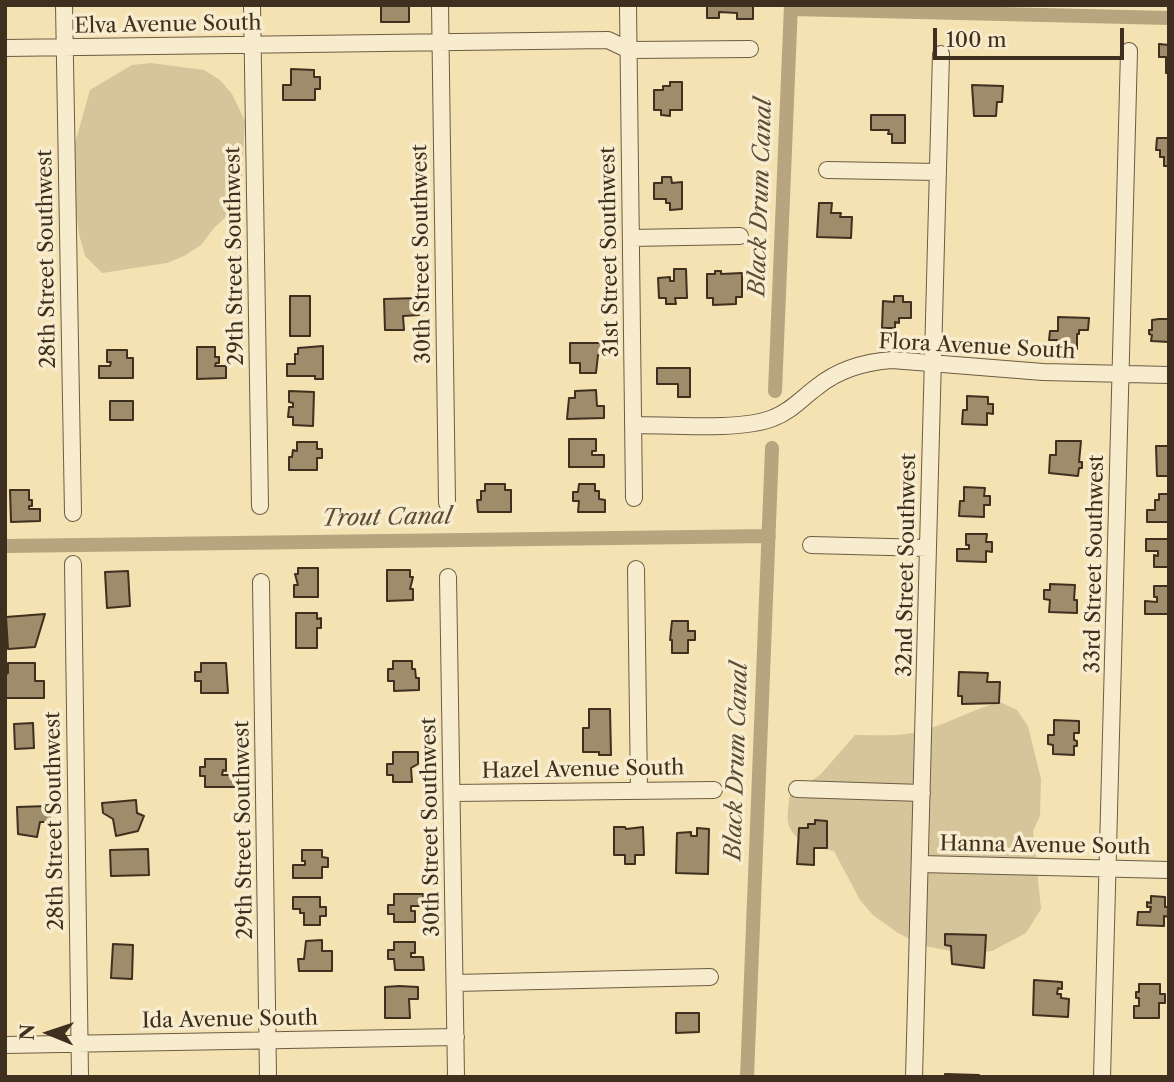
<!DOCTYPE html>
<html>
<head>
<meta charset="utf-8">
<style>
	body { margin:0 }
	#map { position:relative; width:1174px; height:1082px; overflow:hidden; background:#f5e2b3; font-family:"Libre Caslon Text",serif }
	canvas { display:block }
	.frame { position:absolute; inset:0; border:7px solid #3f2f1e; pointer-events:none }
	.north { position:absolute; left:14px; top:998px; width:70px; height:70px; -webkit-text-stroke:5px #f8ecce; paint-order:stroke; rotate:272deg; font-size:19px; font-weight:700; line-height:28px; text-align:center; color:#3f2f1e }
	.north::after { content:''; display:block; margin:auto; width:24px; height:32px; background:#3f2f1e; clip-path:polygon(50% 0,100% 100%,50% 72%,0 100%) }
	.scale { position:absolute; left:933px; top:28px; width:191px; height:32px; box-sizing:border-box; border:4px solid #3f2f1e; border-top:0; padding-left:9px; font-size:21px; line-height:24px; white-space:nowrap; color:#3f2f1e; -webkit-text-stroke:5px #f8ecce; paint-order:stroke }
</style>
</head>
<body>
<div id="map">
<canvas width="1174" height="1082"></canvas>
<div class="frame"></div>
<div class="north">N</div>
<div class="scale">100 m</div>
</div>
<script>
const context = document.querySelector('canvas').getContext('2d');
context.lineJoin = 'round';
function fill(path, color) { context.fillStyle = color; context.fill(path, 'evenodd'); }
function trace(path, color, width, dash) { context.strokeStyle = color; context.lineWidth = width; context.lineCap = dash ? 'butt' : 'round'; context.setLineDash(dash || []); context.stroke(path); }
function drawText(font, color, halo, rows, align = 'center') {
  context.font = font + ' "Libre Caslon Text",serif'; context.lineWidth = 7; context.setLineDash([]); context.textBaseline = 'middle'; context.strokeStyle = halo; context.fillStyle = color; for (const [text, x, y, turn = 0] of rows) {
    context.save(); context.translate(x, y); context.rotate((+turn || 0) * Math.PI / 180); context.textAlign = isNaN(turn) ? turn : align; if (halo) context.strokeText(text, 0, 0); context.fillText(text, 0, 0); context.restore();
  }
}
const green = new Path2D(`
	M151,63L204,70L220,80L232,94L245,121L241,195L233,210L214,228L201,245L184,256L167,263L102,273L85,256L79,234L75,205L74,147L90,90L132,65Z
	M1000,702L1017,710L1028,726L1041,779L1040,816L1033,831L1041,909L1026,933L992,951L977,953L957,952L924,946L898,933L873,915L860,900L834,851C819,848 795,843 789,826C786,819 789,805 789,797L821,774L855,735C876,735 900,737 921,731C948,724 973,709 1000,702Z`);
const canal = new Path2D(`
	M791,9L1169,18
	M775,391L791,5
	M5,546L769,536
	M747,1077L772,448`);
const building = new Path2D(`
	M381,5H409V22H381Z
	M707,5H753V19H737V13L719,12V18H707Z
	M1159,44L1169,45V73H1166V57H1159Z
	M291,69L314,70V77H320V89H315V100H283V85H291Z
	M670,82H682V110H670V116L661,115V110H654V90H663V86H670Z
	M972,85L1003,86L1002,102H997L996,116H974Z
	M871,115H905V143H892V134H888L889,130H871Z
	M1157,138H1169V166H1164V157H1160V150H1156Z
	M662,177H671L672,183L682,182V209L670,210V203H666V199H654V183H662Z
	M819,203H832L831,213H841L840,217H852L851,238L817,237Z
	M674,269H686L687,298H675L676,304H666V298H659L658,278L670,277V281H674Z
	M715,271H721V274L742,273V297H736V304L713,305V298H707V274H715Z
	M290,296H310V336H290Z
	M894,296H903V302H911V318H899V323L895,322V328H882L883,301L894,302Z
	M418,298L419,315L403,316L404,330H385L384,299Z
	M1058,317L1089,318L1088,330H1079V334H1077V349H1057V340H1049L1050,331H1058Z
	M1159,319H1169V342L1151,341L1152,335L1149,334V330H1152V320Z
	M570,343H603V354L598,355L596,373H580V363H570Z
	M323,346V379H315V376H287V364H295V354H298V348Z
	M197,347H215V357H219V363H216L215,366H226V378L197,379Z
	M107,350H127V358H133V378H99V366H110L111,362H107Z
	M657,368H690V397H678V384H657Z
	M596,390L597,406H604V418L567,419L569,398H575V391Z
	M289,391L314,392L313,426L293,425V417H288L289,407H293V403L289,402Z
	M967,396L988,397V404H993V414L987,413V425L962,424L963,410H967Z
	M110,401H133V420H110Z
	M569,439H596V451H592V455H604V467H569Z
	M1056,441H1081L1079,462H1082V468H1079L1078,476L1049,473L1050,455H1056Z
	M297,442H317V449H322V458H317V470H289V457H292L293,450L297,451Z
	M1156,446H1169V476H1157Z
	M485,484H505V490H511V512H478L477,500H481V491H485Z
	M579,484H595V491H599V499L605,500V512H578L579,501H573V492H578Z
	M964,487L985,488L984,496H990V505H984V517L959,516L960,501H964Z
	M10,490H29V500H32V506H29V509H40V521L11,522Z
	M1159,494H1169V522H1147V510H1155V500H1159Z
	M966,534H987L986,542H992V552L986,551V562L957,561V549H969V545H966Z
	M1146,539H1169V567H1154V555L1158,556V551H1146Z
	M298,568H318V597H294V585H298L295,574H298Z
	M387,570H410V577H413L410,589H413V600L387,601Z
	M128,571L130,606L107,608L105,572Z
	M1050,584L1075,585L1074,600H1077V613L1049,612L1050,600L1044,599V590H1050Z
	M1154,586H1169V614H1145V601L1157,602V597H1154Z
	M296,613H317V619L321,618V628H317V648H296Z
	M45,614L35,647L8,649L6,617Z
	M672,621H688V631H695V640H688V653H672V640H670Z
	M393,661H412V669H415L416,678H419V690L394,691V681H388V669H393Z
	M8,663H35V681H44V698H5V675L8,673Z
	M201,663H226L228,693H201V681H195V672H201Z
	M959,672L988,673L987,682H1000L999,703L962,704V696H958Z
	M589,709H610L611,755H599V752H583V728H589Z
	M1054,720L1079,721V733H1074V740L1077,741V746H1074V755L1053,754V745L1048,744V735H1054Z
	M33,723L34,748L15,749L14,724Z
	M393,752H418V764L411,768L412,782H393V775H387V764H393Z
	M205,759H226V771L223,770L222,775H234L235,787H205V776H200V767H205Z
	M136,800L137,813L144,816L138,831L116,836L113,819L103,813L102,803Z
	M49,806L50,822H40L37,837L18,834L17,807Z
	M815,820L827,821V848H814V865L797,864L799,828H808V824H815Z
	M614,827H625L626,829L643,827L644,855H635V864H625V855H614Z
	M697,828L709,829L708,874L676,873L677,833L691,832V836H697Z
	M148,849L149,875L111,876L110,850Z
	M302,850H322V857L328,858V867H322V878H293V865H305V861H302Z
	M394,894H423V906H411V911H415V922H394V914H388V905H394Z
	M1151,896L1165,897V907H1169V917L1164,916V926L1137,925L1138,912H1150L1151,907H1147V902L1151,903Z
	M293,897H320V907H326V916H320V925H304V913H300V909H293Z
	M945,934L986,935L984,968L952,964L951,946L945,945Z
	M322,940V951H332V971H299L298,959H304L306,941Z
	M394,942H415V953H411V957H423L424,970H395L394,959H388V950H394Z
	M113,944L133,945L132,979L111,978Z
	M1034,980L1062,982V989L1058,988L1057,994H1061V998L1069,999L1068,1017L1033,1015Z
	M1139,984H1160V994H1165V1003H1159V1018H1134V1006H1139V998H1136V992H1139Z
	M399,986L418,987V999H409L410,1018H385V987Z
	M676,1013H699V1032L676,1033Z
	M945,1074L979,1075V1077H945Z`);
const minor = new Path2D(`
	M64,5L73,513
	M252,5L260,506
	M440,5L447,503
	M628,5L634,498
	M5,48L608,40L629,50L750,49
	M827,170L938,172
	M631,238L740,236
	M633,425C670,425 741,431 773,418C790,412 802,398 817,387C839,369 864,362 892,360L1043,372L1169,375
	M811,545L928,548
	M73,564L80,1077
	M636,569L639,791
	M448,577L456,1077
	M261,582L268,1077
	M797,789L922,793
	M452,793L714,790
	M920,864L1169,870
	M455,983L710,977
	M5,1045L456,1037
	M914,1077L941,54
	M1102,1077L1129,51`);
const streetNames = [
	["Elva Avenue South",168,25,-1],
	["31st Street Southwest",610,252,-91],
	["30th Street Southwest",422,254,-91],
	["29th Street Southwest",235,256,-91],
	["28th Street Southwest",47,259,-91],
	["Flora Avenue South",977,347,3],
	["33rd Street Southwest",1095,564,-89],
	["32nd Street Southwest",907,565,-89],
	["Hazel Avenue South",583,770,-1],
	["28th Street Southwest",55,821,-91],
	["30th Street Southwest",431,827,-91],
	["29th Street Southwest",244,830,-91],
	["Hanna Avenue South",1045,846,1],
	["Ida Avenue South",230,1020,-1]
];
const waterNames = [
	["Black Drum Canal",761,197,-88],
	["Trout Canal",387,518,-1],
	["Black Drum Canal",737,761,-88]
];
fill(green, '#d6c49a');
trace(canal, '#b7a580', 14);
fill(building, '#9e8c6b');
trace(building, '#3f2f1e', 2);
trace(minor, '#6c5c43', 18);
trace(minor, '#f8ecce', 16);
drawText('21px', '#3f2f1e', '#f8ecce', streetNames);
drawText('italic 23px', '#5d4c36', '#f8ecce', waterNames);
</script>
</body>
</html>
